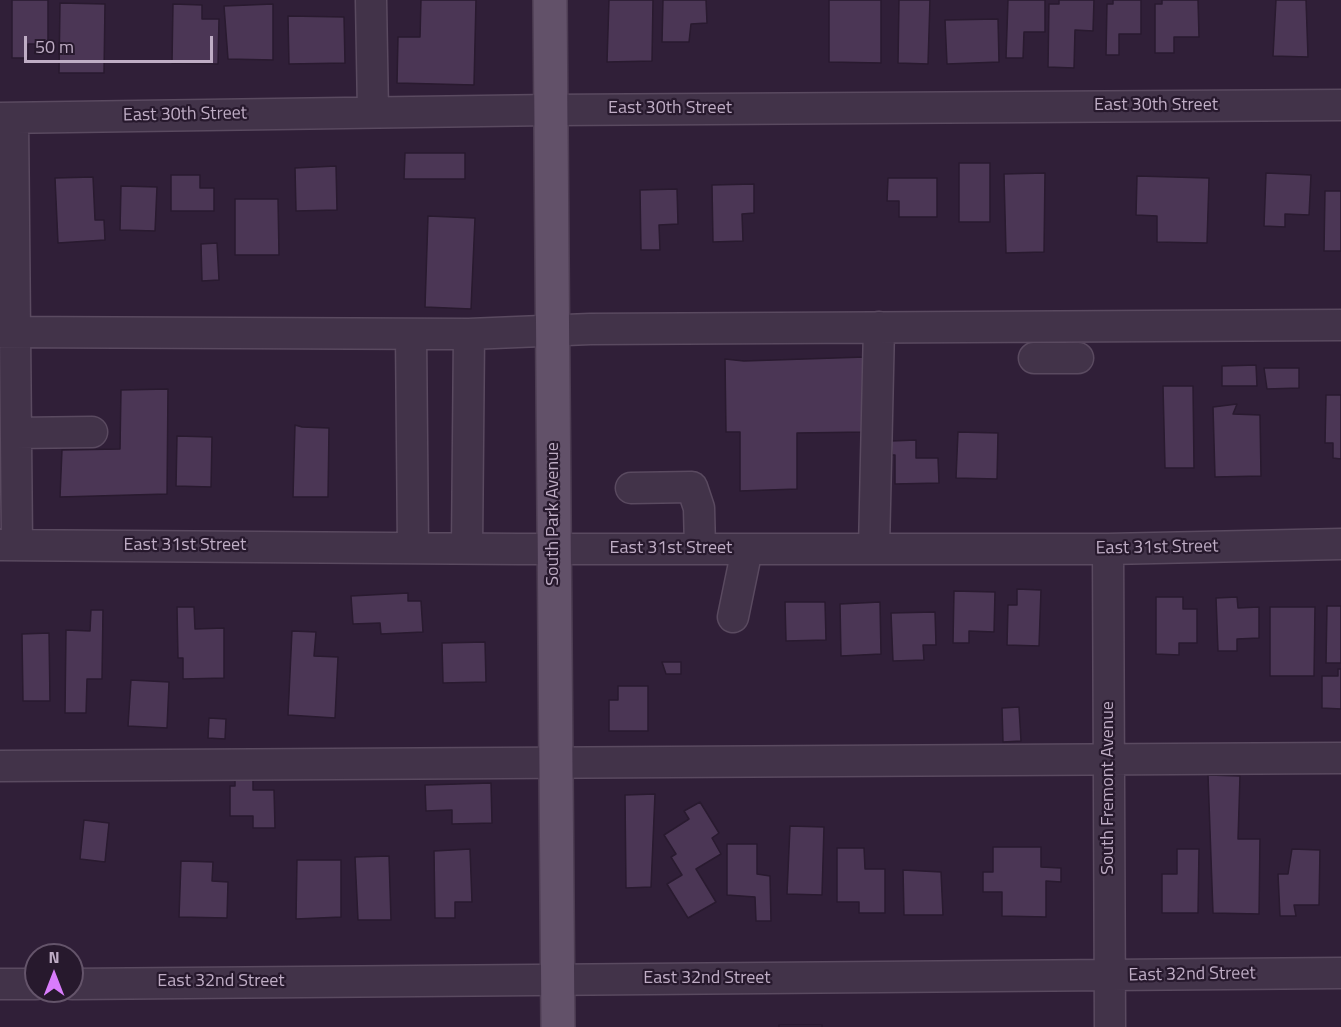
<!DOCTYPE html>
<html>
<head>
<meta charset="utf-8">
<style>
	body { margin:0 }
	#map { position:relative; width:1341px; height:1027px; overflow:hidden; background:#301f38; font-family:"Titillium Web",sans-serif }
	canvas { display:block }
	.north { position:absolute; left:24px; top:943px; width:60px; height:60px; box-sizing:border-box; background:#27192d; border:2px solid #64546a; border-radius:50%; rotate:0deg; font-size:16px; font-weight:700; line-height:24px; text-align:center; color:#bfadc5 }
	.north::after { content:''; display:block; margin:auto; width:21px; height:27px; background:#d97cfc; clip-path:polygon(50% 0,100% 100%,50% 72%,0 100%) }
	.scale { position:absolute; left:24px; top:36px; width:189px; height:27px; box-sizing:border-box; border:3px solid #bfadc5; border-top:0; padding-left:8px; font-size:18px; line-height:21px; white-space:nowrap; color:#bfadc5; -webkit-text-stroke:4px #27192d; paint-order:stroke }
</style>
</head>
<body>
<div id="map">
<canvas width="1341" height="1027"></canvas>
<div class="north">N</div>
<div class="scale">50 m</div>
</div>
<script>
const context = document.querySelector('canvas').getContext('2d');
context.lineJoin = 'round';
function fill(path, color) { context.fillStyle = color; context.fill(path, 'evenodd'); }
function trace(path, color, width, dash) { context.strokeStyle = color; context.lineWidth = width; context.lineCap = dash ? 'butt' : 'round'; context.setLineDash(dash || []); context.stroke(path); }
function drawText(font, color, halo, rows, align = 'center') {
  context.font = font + ' "Titillium Web",sans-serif'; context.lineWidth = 4.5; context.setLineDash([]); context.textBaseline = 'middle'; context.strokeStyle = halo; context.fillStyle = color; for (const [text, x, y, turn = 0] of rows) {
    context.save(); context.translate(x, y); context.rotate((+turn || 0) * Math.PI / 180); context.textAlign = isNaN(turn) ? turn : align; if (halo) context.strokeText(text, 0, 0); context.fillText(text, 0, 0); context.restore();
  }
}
const building = new Path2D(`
	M12,0H48V44H28V58H12Z
	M421,0H476L474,85L397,83L398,37H420Z
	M609,0H653L652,61L607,62Z
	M663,0H706L707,23L691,24L689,42H662Z
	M829,0H881V63L829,62Z
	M899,0H930L928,64L898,63Z
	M1008,0H1045V32H1024L1023,58H1006Z
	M1059,0H1094L1093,31L1075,30L1074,68L1048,67L1049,4H1059Z
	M1113,0H1141V34H1119V55H1106L1107,4H1113Z
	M1162,0H1198L1199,37H1174V53H1155V4H1162Z
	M1276,0H1306L1308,57L1273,56Z
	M60,3L105,4L104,73H59Z
	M173,4L202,5V19H219L218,64L172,63Z
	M273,4V60L228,59L224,6Z
	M288,16L344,17L345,63L289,64Z
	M998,19L999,62L947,64L945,20Z
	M405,153H465V179H404Z
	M959,163H990V222H959Z
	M336,166L337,210L296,211L295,168Z
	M1045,173L1044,252L1006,253L1004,174Z
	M1266,173L1311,175L1309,215L1285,214V227L1264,226Z
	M171,175H200V188H214V211H171Z
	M1137,176L1209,178L1207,243L1157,242V216L1136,215Z
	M93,177L95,220H104L105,240L58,243L55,178Z
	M888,178H937V217H899V201H887Z
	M754,184V213L742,214L743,241L713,242L712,185Z
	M121,186L157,187L155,231L120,230Z
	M677,189L678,224L659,225L660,250H641L640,190Z
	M1325,191H1341V251H1324Z
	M235,199H278L279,255H235Z
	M428,216L475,218L471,309L425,307Z
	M217,243L219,280L202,281L201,244Z
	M865,357L866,432L797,433V489L740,491V432H726L725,359L744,361Z
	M1256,365L1257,386H1222V366Z
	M1264,368H1299V388L1267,389Z
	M1163,386H1193L1194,468H1165Z
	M168,389L167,494L60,497L62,450L120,449L121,390Z
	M1326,395H1341V459L1333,458V443H1325Z
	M1237,404L1233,414L1260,415L1261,476L1215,477L1213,407Z
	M295,425L302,427L329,428L328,497H293Z
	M958,432L998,433L997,479L956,478Z
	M177,436L212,437L211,487L176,486Z
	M916,440V458H938L939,483L895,484V455H892L891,441Z
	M1017,589L1041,590L1039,646L1007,645L1008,605H1017Z
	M954,591L995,592L994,632L969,631V643H953Z
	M408,593V601H421L423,632L381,634L380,623L353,624L351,596Z
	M1156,597H1183V609H1197V643H1179V655L1156,654Z
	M1237,597L1238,608L1259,607V638L1237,639V651H1218L1216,598Z
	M785,602H825L826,640L786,641Z
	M880,602L881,654L841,656L840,604Z
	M1327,606H1341V663H1326Z
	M177,607H194L195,629L224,628V678L183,679V658H178Z
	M1270,607H1315L1314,676H1270Z
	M91,610H103L102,679H87L86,713H65L66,630L90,631Z
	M935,612L936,645H923L924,660L893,661L891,613Z
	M292,631L316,632L314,656L338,657L335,718L288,715Z
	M49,633L50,701H23L22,634Z
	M485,642L486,682L443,683L442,643Z
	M662,662H681V674H666Z
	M1338,669H1341V709L1322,708V676H1338Z
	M131,680L169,682L167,728L128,726Z
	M618,686H648V731H609V700H618Z
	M1019,707L1021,741L1003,742L1002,708Z
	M209,718L226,719L225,739L208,738Z
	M235,775H253V790H274L275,828H253V816H230V786H235Z
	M1208,775L1240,776L1238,839H1260L1259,914L1213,913Z
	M491,783L492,823L452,824V810L426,811L425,785Z
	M655,794L651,887L626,888L625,795Z
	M700,802L719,833L712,838L721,854L696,869L716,902L688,918L667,884L682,875L671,857L676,854L664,835L689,819L684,811Z
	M84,820L109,823L105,862L80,859Z
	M790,826L824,827L822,895L787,894Z
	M727,844H757V874L770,876L771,921H756L755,897L727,895Z
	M993,847H1041V867L1061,868V882L1046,881V917L1002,916V892H983V872H993Z
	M837,848H864L865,869H885V913H859V902H837Z
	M470,849L472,902H455V918H435L434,851Z
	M1177,849H1199L1198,913H1162V874H1177Z
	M1292,849L1320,850L1319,905H1294L1296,916H1280L1278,874H1288Z
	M389,856L391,920H358L355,857Z
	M297,860H341V917L296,919Z
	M181,861L213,862L212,881L228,882L227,918L179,917Z
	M903,870L941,872L943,915H904Z
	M779,1025H822V1027H779Z`);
const minor = new Path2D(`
	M371,0L373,112
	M0,118L551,110L1341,105
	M13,118L17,545
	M0,332L469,334L590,329L1341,325
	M411,334L413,548
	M1034,358H1078
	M16,433L92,432
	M631,488L692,487L699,508L700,549
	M0,545L518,549H1108L1341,544
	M467,548L469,334
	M874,549L879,327
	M1108,549L1110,1027
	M733,617L747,549
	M0,766L1341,758
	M0,984H36
	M72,984L1341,973`);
const major = new Path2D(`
	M550,0L558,1027`);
const streetNames = [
	["East 30th Street",1156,106],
	["East 30th Street",670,109],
	["East 30th Street",185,115,-1],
	["South Park Avenue",554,514,-90],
	["East 31st Street",185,546],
	["East 31st Street",1157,548,-1],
	["East 31st Street",671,549],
	["South Fremont Avenue",1109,788,-90],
	["East 32nd Street",1192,975,-1],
	["East 32nd Street",707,979],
	["East 32nd Street",221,982]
];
fill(building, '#4b3655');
trace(building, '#291a2f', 1.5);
trace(minor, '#5a4a60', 33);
trace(major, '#4c3c52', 36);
trace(minor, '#423349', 30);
trace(major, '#625169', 33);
drawText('18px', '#bfadc5', '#27192d', streetNames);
</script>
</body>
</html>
